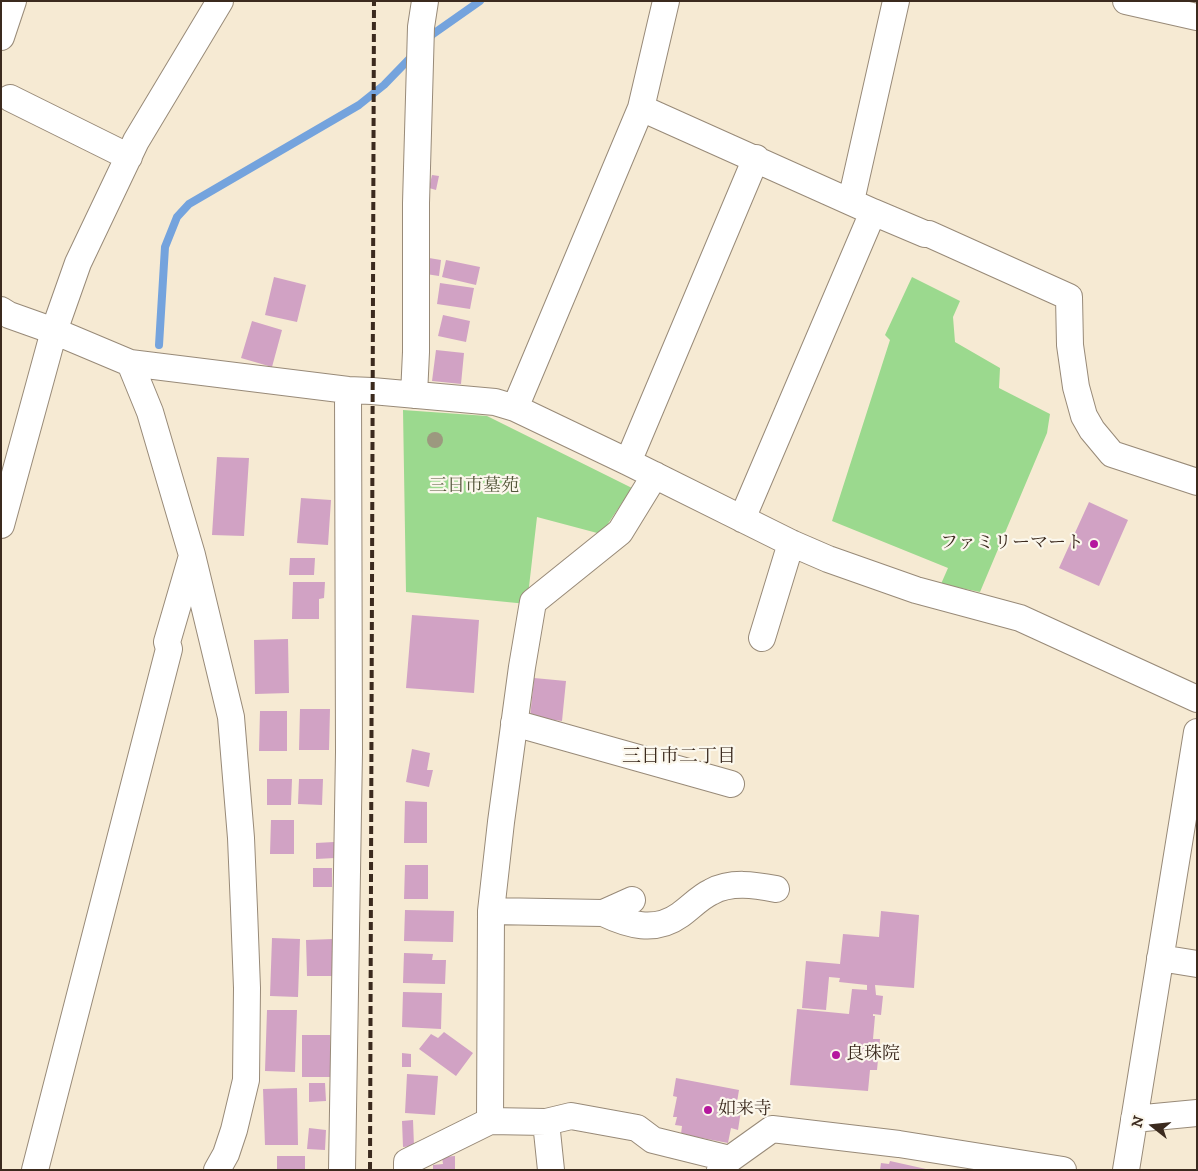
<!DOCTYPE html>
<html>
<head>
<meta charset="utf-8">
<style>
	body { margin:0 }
	#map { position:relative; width:1198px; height:1171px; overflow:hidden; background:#f6ead3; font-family:"IM FELL DW Pica",serif }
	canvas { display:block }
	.frame { position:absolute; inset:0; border:2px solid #3b2a1e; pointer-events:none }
	.north { position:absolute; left:1128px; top:1101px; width:50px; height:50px; -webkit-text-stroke:4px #fbf7ec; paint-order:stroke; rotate:286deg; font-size:14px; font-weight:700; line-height:20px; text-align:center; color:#3b2a1e }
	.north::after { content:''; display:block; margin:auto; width:18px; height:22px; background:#3b2a1e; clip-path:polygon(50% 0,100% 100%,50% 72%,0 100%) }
</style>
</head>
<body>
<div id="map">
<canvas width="1198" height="1171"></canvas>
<div class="frame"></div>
<div class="north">N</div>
</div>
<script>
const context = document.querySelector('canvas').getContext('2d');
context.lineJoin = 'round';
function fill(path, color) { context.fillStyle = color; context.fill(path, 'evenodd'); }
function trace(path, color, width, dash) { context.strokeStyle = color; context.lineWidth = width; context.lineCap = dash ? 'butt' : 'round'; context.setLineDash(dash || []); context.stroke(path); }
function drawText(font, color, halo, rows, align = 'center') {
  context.font = font + ' "IM FELL DW Pica","Noto Serif JP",serif'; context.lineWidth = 4.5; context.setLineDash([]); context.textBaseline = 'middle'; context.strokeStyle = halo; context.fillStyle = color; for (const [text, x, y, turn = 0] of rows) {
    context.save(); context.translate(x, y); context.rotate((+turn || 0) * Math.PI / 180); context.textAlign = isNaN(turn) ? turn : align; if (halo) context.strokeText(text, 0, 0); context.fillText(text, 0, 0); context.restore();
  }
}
const green = new Path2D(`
	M912,277L960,301L953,317L955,342L1000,368L999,388L1050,414L1047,433L980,592L941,584L948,568L832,521L890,340L885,335Z
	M403,410L487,416L632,488L601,534L537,517L527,604L406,592Z`);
const stream = new Path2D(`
	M427,40L433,34L480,1
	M159,345L165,247L177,217L189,204L359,105L384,85L414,54`);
const building = new Path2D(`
	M432,175L439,176L436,190L429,188Z
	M429,258L441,260L439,276L426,274Z
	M446,260L480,267L476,285L442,277Z
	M274,277L306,285L297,322L265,315Z
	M440,283L474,288L470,309L437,304Z
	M443,315L470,321L466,342L438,336Z
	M252,321L282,330L272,367L241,358Z
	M436,350L464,353L461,384L432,381Z
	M217,457L249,458L244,536L212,535Z
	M301,498L331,500L328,545L297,543Z
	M1089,502L1128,520L1099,586L1059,568Z
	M290,558H315L314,575H289Z
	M293,582H325L324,598L319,599V619H292Z
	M412,615L479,620L474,693L406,688Z
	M288,639L289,693L255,694L254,640Z
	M534,678L566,681L562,721L530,717Z
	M300,709H330L329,750H299Z
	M260,711H287V751H259Z
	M412,749L430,753L427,770H433L429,787L406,782Z
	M267,779H292L291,805H267Z
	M299,779H323L322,805L298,804Z
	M405,801L427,802V843H404Z
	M271,820H294V854H270Z
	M334,842L335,858L316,859V843Z
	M405,865H428V899H404Z
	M313,868H332V887H313Z
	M405,910L454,911L453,942L404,941Z
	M881,911L919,915L914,988L875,985L876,995L883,996L881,1015L873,1014V1016H875L873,1039H880L877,1070H870L868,1091L790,1085L797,1009L849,1014L852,989L867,990V985L839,982L840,978L829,977L826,1010L802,1008L806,961L840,964L843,934L879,937Z
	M272,938L300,939L298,997L270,996Z
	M333,939L334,976H307L306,940Z
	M404,953L433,954L432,960H446L445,984L403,983Z
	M403,992L442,993L441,1029L402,1027Z
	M267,1010H297L295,1072L265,1071Z
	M444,1032L473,1053L456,1076L419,1049L431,1034L438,1038Z
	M302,1035H330L331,1077H302Z
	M402,1053L411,1054V1067H402Z
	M407,1074L438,1076L435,1115L405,1113Z
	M676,1078L739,1090L737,1102L742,1104L738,1130L731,1128L728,1143L681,1134L682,1126L675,1125L677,1117H673L677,1097L673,1096Z
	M309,1083H325L326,1101L309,1102Z
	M297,1088L298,1145H265L263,1089Z
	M413,1120L414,1146L403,1147L402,1121Z
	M309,1128L326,1130L325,1150L307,1149Z
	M277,1156H305V1170H277Z
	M455,1156V1170H433V1165L443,1164L442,1157Z
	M890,1161L926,1169V1170H880L881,1163L889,1164Z`);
const minor = new Path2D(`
	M1126,1L1197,17
	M1,37L13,1
	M10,98L129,157
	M641,108L873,212L742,519
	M851,201L896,1
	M873,212L925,234H929L1069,297L1070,345L1076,387L1084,416L1092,430L1112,454L1197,482
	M1,310L9,315L54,331L130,363L348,390L372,391L495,402L515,408L628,462L791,543L828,559L916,590L1020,618L1197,699
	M130,363L150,412L192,555L231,717L241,838L244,909L247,988L246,1080L234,1130L226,1154L217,1170
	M414,395L416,352V203L421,27L425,1
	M515,408L641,108L666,1
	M628,462L756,158
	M1,525L54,331L78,263L136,141L220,1
	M762,638L791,543
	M514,723L731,784
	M491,911L603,913L632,900
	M603,913C628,925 655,933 680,915C690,908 700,897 711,892C731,881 755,885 776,889
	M1160,958L1197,964
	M1134,1119L1197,1113
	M490,1121L546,1122L551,1170
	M546,1122L571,1116L637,1128L653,1140L730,1159
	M35,1170L169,649L167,642L192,556
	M342,1170L349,752L348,390
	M407,1170V1162L490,1121L491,911L501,822L522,667L533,602L620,532L655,475
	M720,1170L730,1159L772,1129L899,1144L1063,1170
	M1126,1170L1197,732`);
const rail = new Path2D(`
	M370,1170L374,1`);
const trees = [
	[435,440]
];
const markers = [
	[1094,544,5,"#b5179e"],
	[836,1055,5,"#b5179e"],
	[708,1110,5,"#b5179e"]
];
const parkNames = [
	["三日市墓苑",474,487]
];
const poiNames = [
	["ファミリーマート",1084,544,"right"],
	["良珠院",846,1055],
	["如来寺",718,1110]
];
const neighbourhoodNames = [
	["三日市二丁目",679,758]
];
fill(green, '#9bd98e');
trace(stream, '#74a3dd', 8);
fill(building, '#d1a2c4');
trace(minor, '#988a78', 28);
trace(minor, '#fff', 26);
trace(rail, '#3b2a1e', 4, [8, 4]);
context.fillStyle = '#9c997f';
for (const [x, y] of trees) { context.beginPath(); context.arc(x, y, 8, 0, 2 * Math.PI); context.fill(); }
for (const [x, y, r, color] of markers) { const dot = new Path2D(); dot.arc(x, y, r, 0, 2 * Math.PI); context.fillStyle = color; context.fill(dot); trace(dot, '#fbf7ec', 2); }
drawText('18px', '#53563a', '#fbf7ec', parkNames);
drawText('18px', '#3b2a1e', '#fbf7ec', poiNames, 'left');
drawText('19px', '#3b2a1e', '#fbf7ec', neighbourhoodNames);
</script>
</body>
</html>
